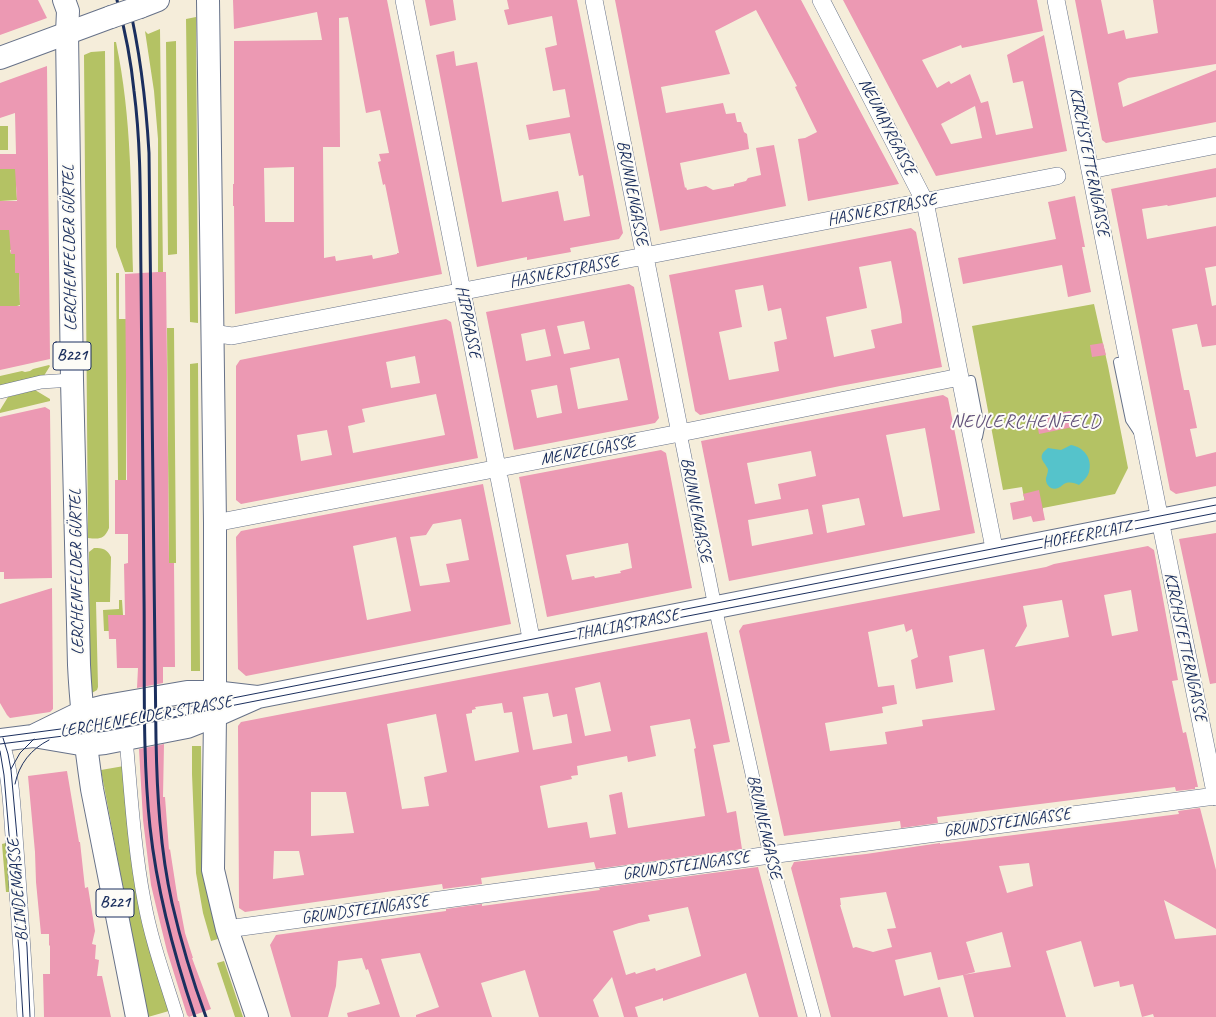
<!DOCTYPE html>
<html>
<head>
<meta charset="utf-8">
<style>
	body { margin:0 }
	canvas { display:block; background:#f5edda }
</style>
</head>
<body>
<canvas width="1216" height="1017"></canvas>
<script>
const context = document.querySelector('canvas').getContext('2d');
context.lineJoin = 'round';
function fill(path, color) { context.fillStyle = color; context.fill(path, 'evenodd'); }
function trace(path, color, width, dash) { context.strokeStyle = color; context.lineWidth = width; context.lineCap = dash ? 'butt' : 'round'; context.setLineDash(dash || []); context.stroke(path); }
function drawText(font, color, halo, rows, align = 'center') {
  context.font = font + ' Caveat,sans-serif'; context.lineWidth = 4; context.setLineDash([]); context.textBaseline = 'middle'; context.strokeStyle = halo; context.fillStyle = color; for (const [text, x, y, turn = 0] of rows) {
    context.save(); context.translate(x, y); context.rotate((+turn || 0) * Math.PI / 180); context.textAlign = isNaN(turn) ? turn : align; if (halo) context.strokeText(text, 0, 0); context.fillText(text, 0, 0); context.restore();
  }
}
const green = new Path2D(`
	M196,17L198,323L190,322L186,19Z
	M160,29L163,272H158V139L154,91L145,31L148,34Z
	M176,41L177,254L168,255L166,42Z
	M114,42H116C132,119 131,193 133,272H125L116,247Z
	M105,51L109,528C104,540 99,539 88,538L84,55L91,52Z
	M0,126H8V150H0Z
	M0,169H19L16,185L17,200L0,201Z
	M0,230H16L17,249L10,250L11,254H15V273H19L20,305L17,306L16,333L0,319L12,318V306H0Z
	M116,273H119V319H126V480H118Z
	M1094,304L1108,366L1128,468L1115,494L1043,508V511L1027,514L1022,487L1003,490L972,326Z
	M167,328H174L176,563H169Z
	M198,363L200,671H191L190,364Z
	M49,365L50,366L42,379L0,389V376L22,371L25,372L30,371L33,369Z
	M35,390L50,399V401L0,413V410L8,397Z
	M94,548C103,548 107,549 111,557L110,602H96L98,687L97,690L90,694L89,552Z
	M119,600H122L123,615L109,631H104L103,610L119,609Z
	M192,746H201L202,848L204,877L218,939L211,941L203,913L196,873L192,774Z
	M124,766L169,1011L148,1017L128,914L101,770Z
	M6,843L11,892H6L2,844Z
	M224,961L243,1017H235L217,963Z`);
const water = new Path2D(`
	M1071,445C1083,447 1093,458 1089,472C1088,477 1083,481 1079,485C1075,483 1071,482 1066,483C1063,484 1061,487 1058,488C1052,491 1045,485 1046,478C1047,475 1048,472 1048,469C1044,461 1036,457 1048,448L1061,450Z`);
const building = new Path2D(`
	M0,0H38L47,18L0,35Z
	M233,0H387L442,274L235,314L234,206H233V184H234V41L322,40L317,12L234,29ZM348,17L366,113L380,110L389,153L379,154L381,161L378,162L383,185L385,184L399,253H397V254L373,259L372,255L336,261L335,256L324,258L323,147H340L339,18ZM294,167V222H265L264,168Z
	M425,0H453L456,20L430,26Z
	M507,0H577L623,233L619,239L570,248L571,252L527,260V257L477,267L436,55L454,51L456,66L477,62L502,202L558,191L564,221L590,216L583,175L579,176L570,133L529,140L526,125L570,117L565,89L553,91L545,48L557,45L552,16L508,25L504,10L509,9Z
	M615,0H801L899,184L808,201L798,139L805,138L817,132L795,87L797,86L756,10L715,31L730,74L661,87L666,113L723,103L726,114L735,113L737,122H741L744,132L747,134L749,149L680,163L685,188L686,187L687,190L706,186L713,190L734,186V184L746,181L748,178L761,175L756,148L774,145L786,206L660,231Z
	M843,0H1037L1043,31L962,48L961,45L922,60L937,88L949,81L951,84L970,74L981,103L988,101L996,135L1033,128L1023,81L1013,83L1007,55L1044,35L1067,151L936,176ZM975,106L982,138L951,144L941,124Z
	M1075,0H1101L1108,34L1124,30L1126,39L1158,33L1153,0H1216V64L1128,78L1118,83L1123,107L1216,70V122L1106,143L1102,140Z
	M47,66L50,359L0,370V306H20L19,273H15V254H11L9,230H0V201H17L15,169H0V154H16L15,113L0,118V83Z
	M1216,168V197L1168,206L1167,205L1142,209L1147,239L1216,226V266L1205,268L1212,306L1216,305V345L1202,347L1197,324L1172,329L1184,390H1189L1197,428L1190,429L1196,457L1216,452V486L1176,494L1170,490L1111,189Z
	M1075,196L1085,247H1082L1091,292L1068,297L1062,265L963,284L958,258L1056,239L1048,202Z
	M911,228L916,232L942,367L840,386L700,415L695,411L669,275ZM891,261L901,312L902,323L871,330L875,348L834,357L826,317L867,308L859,267ZM763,285L768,311L781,308L787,339L774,342L779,371L729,380L719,332L742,327L735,290Z
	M158,272H166L169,563H174L175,667H163V683L137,688L138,668H117L116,639H109L108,615H125L124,564L128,563V534H115V480H127L125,274Z
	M629,284L634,287L659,418L655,423L514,450L486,312ZM584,321L590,349L564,354L557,326ZM545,329L551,356L526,361L521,334ZM619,358L628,400L578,409L570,368ZM557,385L562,413L537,418L531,390Z
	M446,319L451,322L478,458L241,504L236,500V366L240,360ZM415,356L420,383L391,388L386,362ZM436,394L445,435L353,453L348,426L365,422L362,409ZM327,430L332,455L301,461L297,435Z
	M1103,343L1106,355L1092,357L1090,345Z
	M943,395L948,398L975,533L729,581L701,441ZM925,428L940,510L903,517L886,435ZM811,451L816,476L778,484L781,499L755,504L747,463ZM859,498L865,525L827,533L822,505ZM808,509L813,534L752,546L748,520Z
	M45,407L50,410L52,578L4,579V572H0V417Z
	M1070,411L1073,427L1039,434L1036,418Z
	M661,450L666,453L692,588L547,617L519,477ZM628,543L632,568L620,571L621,573L595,578L594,576L572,580L566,555Z
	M483,484L511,624L246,676L238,669L236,537L241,531ZM461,519L469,560L446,564L450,582L420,586L410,537L426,535L433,524ZM396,537L411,611L367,620L353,546Z
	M1039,490L1045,520L1033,522L1031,516L1013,520L1010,503L1025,500L1023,494Z
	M1216,533V683L1210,684L1179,539Z
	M1148,546L1154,550L1178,680L1172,681L1183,733L1186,732L1198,787H1195V789L1176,791L1175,787L937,817L938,823L901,828L900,821L784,836L739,631L743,625L1046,567L1054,564ZM1131,590L1138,631L1112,636L1104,595ZM1062,600L1069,637L1015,647L1027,626L1023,606ZM904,624L906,632L912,629L918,657L911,660L916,689L953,682L949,656L984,649L995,710L922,720L923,726L885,732L887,744L830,751L825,723L883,713L882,707L897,704L894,685L878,687L868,632Z
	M52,588L53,709L50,712L10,718L7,715L0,703V604Z
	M707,632L730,742L713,745L727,813L736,811L742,849L596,869L594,862L481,878L482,884L443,889L442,884L245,912L239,908L238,726L241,722ZM600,682L611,731L585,736L575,688ZM548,693L553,717L567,714L572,743L533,750L523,697ZM502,703L504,713L512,712L519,752L475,761L466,714L472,713V710L476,709L475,707ZM436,714L447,772L424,777L429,806L402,809L387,724ZM690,719L696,748L694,749L705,816L628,828L622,792L609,795L616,834L590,838L587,822L548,828L540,786L572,779L571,776L578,775L577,766L627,756L628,762L656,756L650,726ZM311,792H346L354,833L311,836ZM274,851H299L304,875L273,879Z
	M164,744L163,797H165L169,850L170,849L178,901H179L185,933L193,958H192L211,1009L189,1017L187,1015L167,951L156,906L151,885L143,820L139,749Z
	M67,771L79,842H80L85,888L88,887L95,931L92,944L96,945L95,959L99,960L97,976H102L111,1017H44L43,974H50V946L49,945V934H41L36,882L35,852L28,776Z
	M1200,808L1216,870V929L1164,900L1175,939L1216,935V1017H1154L1153,1014L1142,1017L1133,984L1120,987L1119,981L1094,987L1081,941L1046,951L1066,1017H974L963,975L938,980L931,952L895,960L904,996L940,987L948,1017H831L791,868L794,862L866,854L940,843V844L1014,835L1179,814L1178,811ZM1029,863L1033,886L1007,893L999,866ZM886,892L896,928L887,929L892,947L873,952L856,947L853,948L840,905H841L840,898ZM1002,932L1011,967L963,975L975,972L966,942Z
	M758,867L798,1017H759L746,973L663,1001V998L635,1007L638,1017H624L612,977L593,1000L599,1017H539L525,970L481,983L492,1017H416V1015L439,1007L420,953L381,959L400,1017H348L347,1013L380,1004L368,969L366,970L362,958L338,961L336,986L328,1017H291L270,945L276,935L446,911V909L482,904V906L600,890L599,888ZM688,907L701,956L656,971L655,968L636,974L635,972L626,975L613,931L639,923L650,921L648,915Z`);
const service = new Path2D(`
	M1118,362L1130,420L1138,432
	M971,380L980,427L978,437L976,439
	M61,733L102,727L213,705`);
const pedestrian = new Path2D(`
	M0,392L41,382L72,380
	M680,433L715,607L770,855L814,1017
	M126,739C131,793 134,847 144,900C151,940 165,978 177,1017`);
const minor = new Path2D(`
	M404,0L532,643
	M594,0L680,433
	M821,0L925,202L995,553
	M1056,0L1160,520L1216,797
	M1090,170L1216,145
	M212,333L232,336L1057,176
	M215,523L680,433L960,377
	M0,741C12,775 12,813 15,849C19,905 23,961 26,1017
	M227,929L770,855L1216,796`);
const secondary = new Path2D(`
	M140,7L158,0
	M0,58L111,17
	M33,736L82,712L106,706L187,692H214L257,697
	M0,740L33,736L86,745L105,743L187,727L215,716L258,697L1216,509`);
const primary = new Path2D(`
	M64,0L68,11L67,33L72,380L79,665C81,707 86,748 92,789L137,1017
	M208,0L215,523V716L213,870L227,929L257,1017`);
const tram = new Path2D(`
	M0,737L91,725L131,718L1216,505
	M3,738L8,754L11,770L27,947L30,1017
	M0,744L103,731L662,621L983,559L1216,513
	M0,751L4,775L19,951L23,1017
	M11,769L20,753L34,739
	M15,784C19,764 31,749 49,740`);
const rail = new Path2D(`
	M117,0C125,30 131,60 134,91C142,152 140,215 141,276C142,383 143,489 144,595C145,672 142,751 150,827C157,892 174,955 195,1017
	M128,0C140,51 146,101 149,153L156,739C157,794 160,849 172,903C181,942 192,979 206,1017`);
const secondaryBridge = new Path2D(`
	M111,17L140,7`);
const shields = [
	[72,356,38],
	[115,903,38]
];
const shieldNames = [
	["B221",72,356],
	["B221",115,903]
];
const streetNames = [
	["NEUMAYRGASSE",887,127,63],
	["KIRCHSTETTERNGASSE",1089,162,79],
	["BRUNNENGASSE",632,193,79],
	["HASNERSTRASSE",882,210,-11],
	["LERCHENFELDER GÜRTEL",70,248,-91],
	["HASNERSTRASSE",564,272,-11],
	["HIPPGASSE",468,322,79],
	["MENZELGASSE",588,451,-11],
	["BRUNNENGASSE",696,510,79],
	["HOFFERPLATZ",1087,535,-11],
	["LERCHENFELDER GÜRTEL",77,572,-91],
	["THALIASTRASSE",627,625,-11],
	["KIRCHSTETTERNGASSE",1185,647,78],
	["LERCHENFELDER STRASSE",146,717,-10],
	["GRUNDSTEINGASSE",1007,823,-8],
	["BRUNNENGASSE",764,827,77],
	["GRUNDSTEINGASSE",686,866,-8],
	["BLINDENGASSE",18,890,-95],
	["GRUNDSTEINGASSE",365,910,-8]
];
const quarterNames = [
	["NEULERCHENFELD",1026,422]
];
fill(green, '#b4c264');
fill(water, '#55c3cb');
fill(building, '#ec99b3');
trace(service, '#677289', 10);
trace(pedestrian, '#677289', 14);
trace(minor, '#677289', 18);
trace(secondary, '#677289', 24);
trace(primary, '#677289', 24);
trace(service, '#fff', 8);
trace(pedestrian, '#fff', 13);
trace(minor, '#fff', 17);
trace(secondary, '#fff', 22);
trace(primary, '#fff', 22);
trace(tram, '#1b2f5e', 1);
trace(rail, '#1b2f5e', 3);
trace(secondaryBridge, '#677289', 24, []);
trace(secondaryBridge, '#fff', 22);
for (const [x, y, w] of shields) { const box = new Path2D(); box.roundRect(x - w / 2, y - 14, w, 28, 3); context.fillStyle = '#fdfcf7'; context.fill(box); trace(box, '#1b2f5e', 1); }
drawText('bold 16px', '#1b2f5e', null, shieldNames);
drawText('17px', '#1b2f5e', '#fdfcf7', streetNames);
context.letterSpacing = '1px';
drawText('19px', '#64547c', '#fdfcf7', quarterNames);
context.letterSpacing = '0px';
</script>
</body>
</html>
